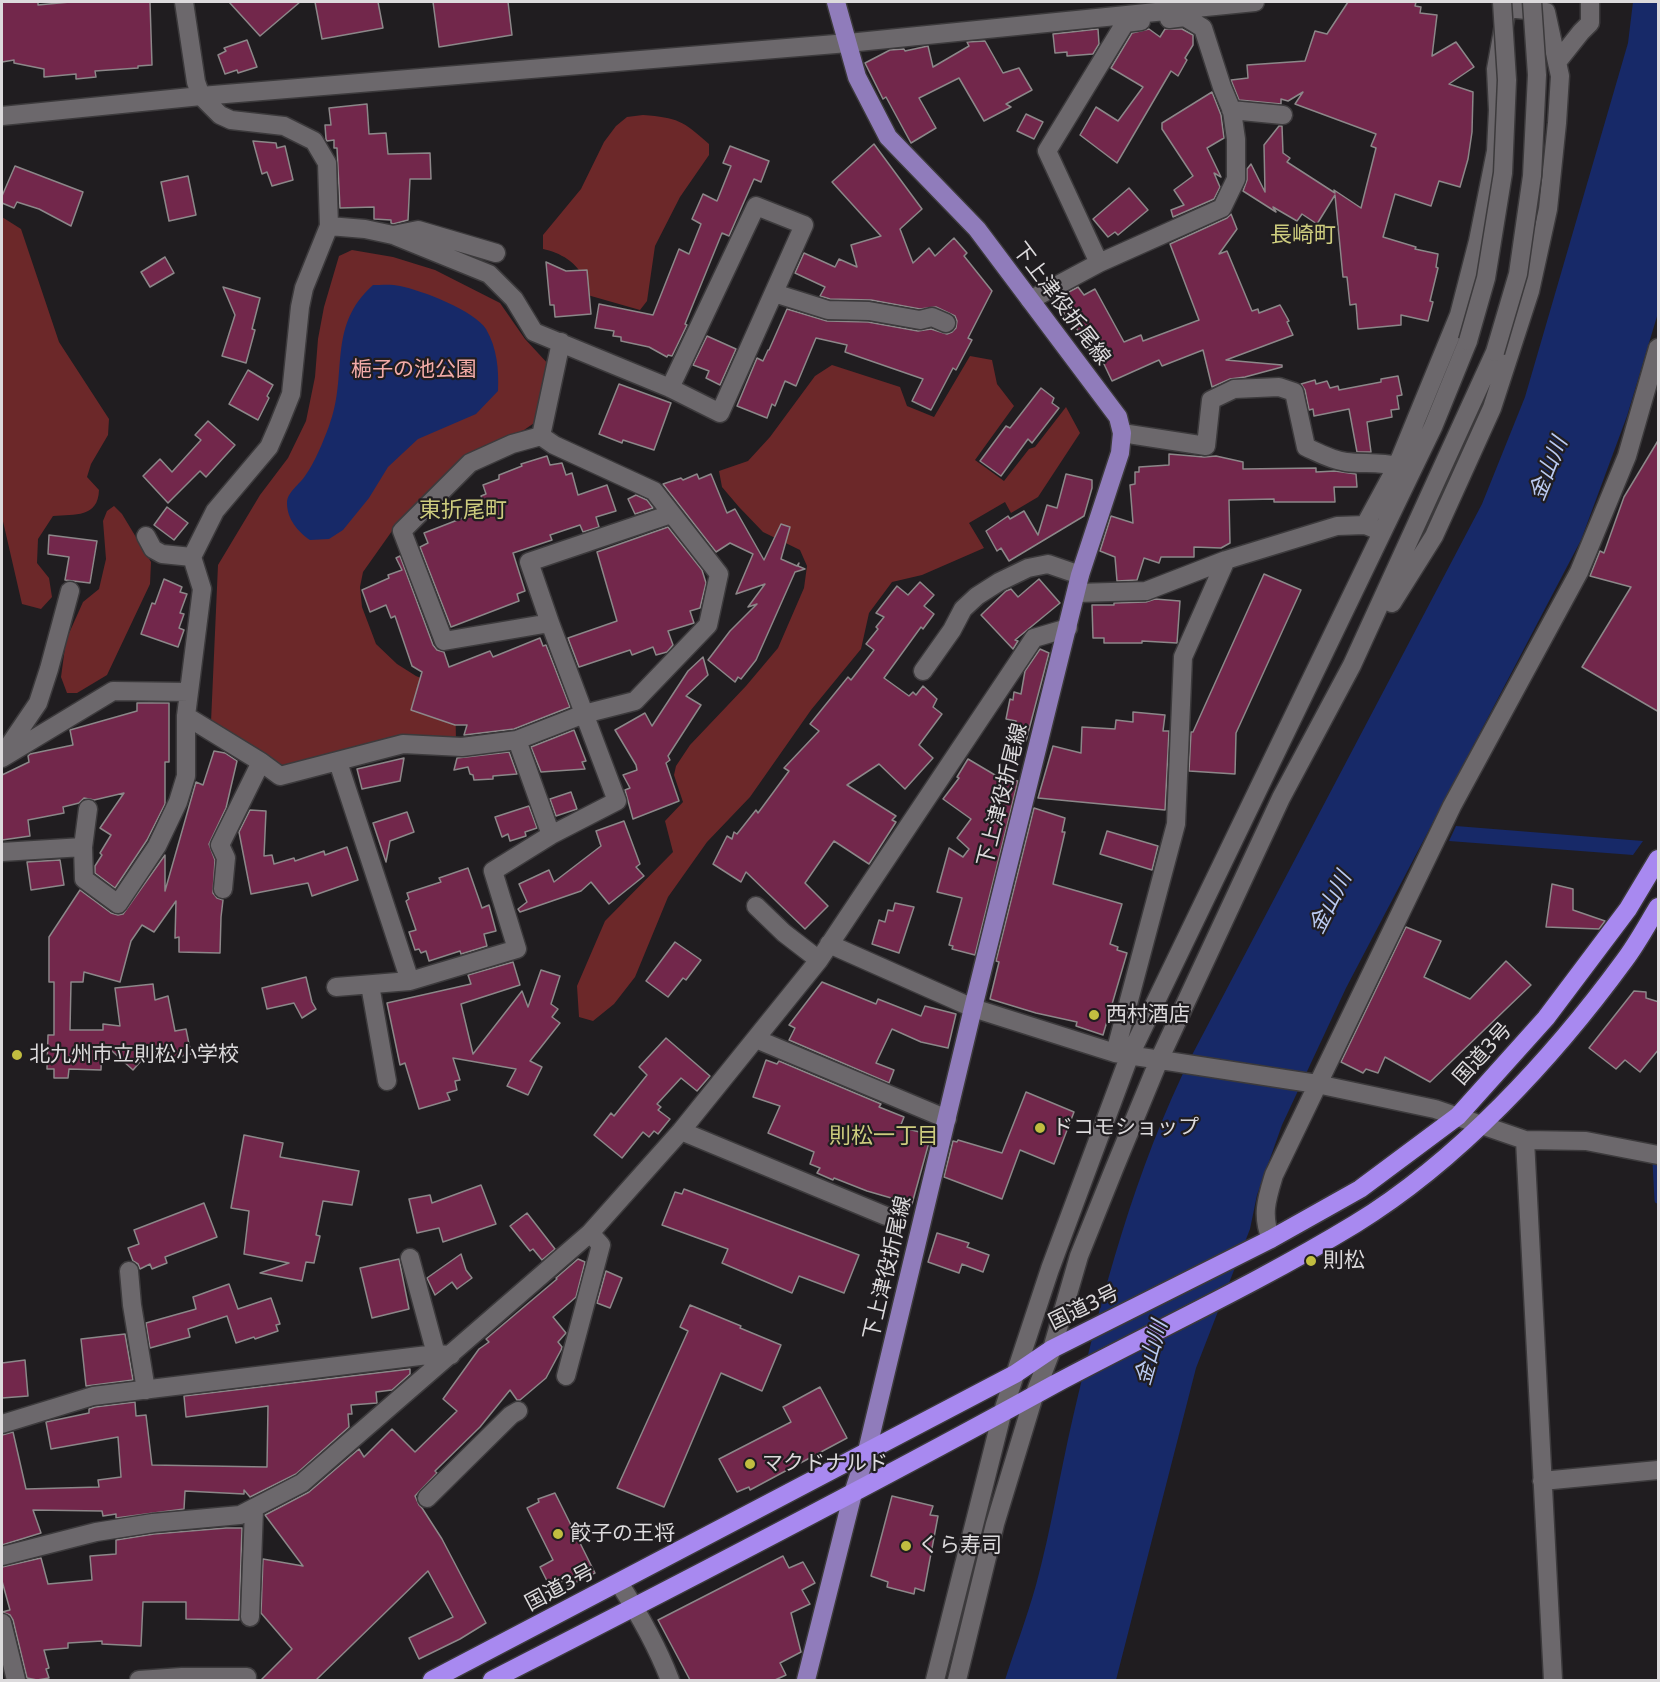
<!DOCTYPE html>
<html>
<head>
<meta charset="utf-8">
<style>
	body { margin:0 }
	#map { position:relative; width:1660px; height:1682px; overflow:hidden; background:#201d20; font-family:"Noto Sans",sans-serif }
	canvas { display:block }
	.frame { position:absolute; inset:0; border:3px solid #dcdadc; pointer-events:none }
</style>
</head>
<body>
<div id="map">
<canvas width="1660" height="1682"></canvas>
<div class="frame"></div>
</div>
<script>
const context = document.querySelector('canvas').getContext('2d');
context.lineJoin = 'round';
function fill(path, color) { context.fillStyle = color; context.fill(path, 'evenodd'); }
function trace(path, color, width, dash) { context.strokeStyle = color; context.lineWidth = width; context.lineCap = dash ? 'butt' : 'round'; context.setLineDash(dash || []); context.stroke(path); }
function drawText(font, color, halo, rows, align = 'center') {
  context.font = font + ' "Noto Sans","Noto Sans JP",sans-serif'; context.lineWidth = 4.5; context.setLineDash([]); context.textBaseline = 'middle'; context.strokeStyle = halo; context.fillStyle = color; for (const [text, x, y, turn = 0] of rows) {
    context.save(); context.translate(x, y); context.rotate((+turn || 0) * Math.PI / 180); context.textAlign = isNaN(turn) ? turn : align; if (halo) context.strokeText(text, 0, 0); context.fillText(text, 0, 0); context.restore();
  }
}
const green = new Path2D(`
	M643,115C678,118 682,120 709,144V155L680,197L655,246L647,301L640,310L584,294C584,290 585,284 584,280C579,263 559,252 543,249V235L581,189L604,142L616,126L627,117Z
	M2,217L21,229L59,342L109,419L108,435L91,464L87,477L99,490C98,518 75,514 53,516L38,539L37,563L49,578L52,597L41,609L22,604L2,517Z
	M352,250L393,257L435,270L500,303L525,339L550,366L537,421L524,430L465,455L392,531L363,572L360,587L362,607L376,644L397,664L416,676L455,692L456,741L280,767L211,722L218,565L260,495L288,458L306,421L315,377L318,339L324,307L339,256Z
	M970,356L992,360L997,384L1014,406L975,460L1004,481L1029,449L1035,447L1066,407L1080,433L1038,497L1011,513L1005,502L969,523L984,548L922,575L892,582L869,613L861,649L811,710L750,797L707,842L668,897L635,977L614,1004L593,1021L579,1017L577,986L605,921L673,852L665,821L683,802L674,775L676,766L690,745L746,686L778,648L804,588L807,566L800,550L763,532L739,507L722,487L719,471L748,461L770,437L815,376L832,365L900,387L907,406L934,417Z
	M114,506L122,514L151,562L150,584L107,675L77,693H67L61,677L66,640L83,602L99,589L106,559L103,521L107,511Z`);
const water = new Path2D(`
	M1633,2H1658V313L1627,416L1581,540L1346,988L1282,1125L1257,1195L1250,1229L1196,1368L1116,1680H1005C1015,1649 1027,1617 1036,1585C1051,1530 1060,1473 1073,1417C1102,1294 1135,1169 1192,1055L1482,504L1525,397L1628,43Z
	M373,285C381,285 392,284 400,286C421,290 475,311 486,329C497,348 499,369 498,391L476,414L418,439L388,467L369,498L343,530L329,539L310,540C298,532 287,519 287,503C287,492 300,484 305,476C315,462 323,442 329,426C349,375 326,327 373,285Z
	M1456,826L1643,841L1633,855L1449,841Z`);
const stream = new Path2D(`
	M1656,1162L1658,1200`);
const building = new Path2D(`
	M2,2H38V5L70,2H150L152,65L138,66V68L95,71L96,77L76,79V74L44,77V69L14,63V60L2,62Z
	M229,2H300L260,36Z
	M315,2H378L383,28L322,39Z
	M433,2H508L512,35L439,47Z
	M1348,2H1416L1415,6L1421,7L1420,13L1437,15L1432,56L1456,42L1474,67L1449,84L1473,92L1472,132L1468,159L1460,187L1439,181L1431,206L1395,194L1383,237L1416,247L1415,249L1438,254L1436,267L1438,268L1430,301L1433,302L1428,321L1401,315V325L1358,329L1356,304L1350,305L1347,277H1343L1335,195L1317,224L1302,214L1297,221L1273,207L1276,212L1243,191L1247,180V169L1251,164L1265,192L1264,145L1279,126H1282L1283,153L1290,158L1287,162L1335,193L1334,190L1361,208L1376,148L1371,146L1376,134L1295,104L1303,92L1288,101L1281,99V104L1239,100L1231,80L1248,78L1247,65L1305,61L1315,31L1327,34Z
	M1098,29L1099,44L1093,54L1067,56V52L1055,53L1053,34Z
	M1149,29L1160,37L1165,29H1182L1193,35V45L1185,58L1187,60L1178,76L1171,71L1117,163L1080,135L1096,107L1118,121L1143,87L1111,68L1132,33Z
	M247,40L257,67L238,73L237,70L225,74L218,55L226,51L224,48Z
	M985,41L1003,73L1019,68L1032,90L1006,104L1011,107L984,121L959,78L919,98L936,128L911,143L886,97L883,99L865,63L890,50L904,49L905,51L928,46L933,67L969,46L967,42Z
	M1212,92L1221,115L1224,138L1207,148L1221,177L1214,173L1220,187L1214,199L1173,217L1171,210L1184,205L1174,190L1193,176L1162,129V123Z
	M367,104L369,134L386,133L388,154L430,153L431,179H410L408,220L393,224L391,223V220L374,219V207L340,208L337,148H334V140L327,141L326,139L325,125H331L329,108Z
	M1026,114L1043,122L1034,139L1017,131Z
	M253,141L276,143L277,148L285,146L293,180L272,186L267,172L262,174Z
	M874,144L922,209L900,229L913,263L929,248L935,256L954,238L967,253L964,256L992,291L968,338L972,340L956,370L953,368L931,410L912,401L923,379L845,352L847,345L816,338L796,386L785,381L775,406L772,404L767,418L737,406L757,358L763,361L768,350H769L787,309L827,321L868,322L918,331L931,329L947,334L952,332L956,328L957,321L955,316L936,307L920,309L871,300L830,299L820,296L825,287L795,273L804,253L835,267L839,259L857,267L851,245L881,236L832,182Z
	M730,146L769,161L761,182L754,179L729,236L722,233L685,324L687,325L672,356L668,355L667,357L649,347L621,341V337L613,336L614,331L595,328L599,304L653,315L679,249L689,254L701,224L692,219L703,194L717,201L731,166L723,163Z
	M15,166L83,192L71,226L39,209L17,202L14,208L2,203V196Z
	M188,176L196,215L169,221L161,182Z
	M1129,188L1148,210L1118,235L1115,232L1108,237L1093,219Z
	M1231,214L1237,229L1219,254L1227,251L1252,311L1258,309L1259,313L1280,305L1289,321L1287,322L1293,335L1226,360L1282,365V367L1245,377L1230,379L1212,387L1203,350L1162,366L1159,360L1112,381L1103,362L1054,300L1078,287L1084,295L1095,289L1124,342L1141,335L1143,341L1199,320L1170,244L1227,218Z
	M165,257L174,273L150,287L141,272Z
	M546,262L566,271L587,270L591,314L555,317L554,305H550Z
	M223,287L260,298L252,329L255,330L246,363L222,356L235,315Z
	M707,336L736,349L720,385L706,378L709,371L693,365Z
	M248,370L273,385L267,396L269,398L258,420L229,404Z
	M1398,376L1402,395L1397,396L1399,409L1391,410L1392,417L1367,422L1371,452H1357L1349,409L1314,416L1313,409L1309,410L1305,390L1301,384L1315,380L1316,384L1327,381L1330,388L1338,386L1339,390L1381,382V379Z
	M619,384L671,403L654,450L623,440L622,443L599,434Z
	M1041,388L1054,398L1052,403L1059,408L1032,443L1028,439L1001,476L980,461L1006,426L1010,428Z
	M208,421L235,445L206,477L200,471L168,503L143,476L160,459L172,472L201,440L195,435Z
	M1659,439V712L1582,667L1631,587L1590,576L1600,551L1604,553L1624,497Z
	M1169,454L1204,457L1216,456L1243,462V469L1316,468V472L1335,471L1356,474L1357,487H1334L1335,502H1274V499L1229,500L1230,543L1221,548L1194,547V557H1161L1159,563L1144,558L1137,580L1117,581L1115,557L1100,551L1111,516L1133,523L1130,485L1135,484V472H1139V467L1169,465Z
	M547,456L550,465L562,463L566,475L572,473L578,495L607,485L616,511L596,517L599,527L583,532L580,525L550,535L552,540L513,553L525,591L517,594L519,601L451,627L420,547L428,543L424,533L486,509L481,496L486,494L483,485L499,479V475L522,466L521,464Z
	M697,474L699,479L711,474L727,513L735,509L764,560L781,524L790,527L781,559L797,566L799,563L798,566L805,569L795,572L756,660L741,679L738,677L735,682L708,660L730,631L757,604L748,607L765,584L736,594L753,554L730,543L716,552L663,484L681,478L683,480Z
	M1066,474L1092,480V488L1084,516L1009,561L1001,548L997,551L986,531L1008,516L1010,519L1024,511L1038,535L1047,505L1057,508Z
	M636,495L647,500L653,508L635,514L628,499Z
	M167,507L188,523L174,540L154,525Z
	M668,527L702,570L706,583L700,608L690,611L694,623L668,631L673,645L667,652L656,655L653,647L632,655L630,650L579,667L568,638L617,621L597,552Z
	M49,535L97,541L90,583L65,580L69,557L48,554Z
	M400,556L433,645L437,650L444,652L449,667L490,651L493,657L540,638L543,646L546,645L570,707L514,729L464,735L467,725H455L411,710L422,672L412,666L395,616L391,618L386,605L370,612L362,590L389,578L388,575L402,570L396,558Z
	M1264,574L1301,590L1236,733L1235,774L1189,771L1191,732H1193Z
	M164,579L182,587L180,592L187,594L180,613L184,614L179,628L184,630L178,647L141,634L152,603L155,604Z
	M1039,579L1060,603L1015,640L1018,641L1013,649L981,615L1006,591L1011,589L1018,597Z
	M920,582L934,595L924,606L934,614L923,629L921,627L884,678L909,696L913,692L916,695L923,686L937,699L933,707L942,714L919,745L933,758L905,789L879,764L847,785L896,816L892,820L896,822L869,864L834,841L805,883L828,906L805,929L746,872L741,882L713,864L727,836L732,839L734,832L737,834L756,810L758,813L789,771L784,768L819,731L810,724L848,677L851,680L874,650L866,644L878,629L876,627L884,617L876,613L897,586L908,595Z
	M1155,599L1180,601L1177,643L1142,641V643H1104V638H1093L1092,605H1114V603L1146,602Z
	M1040,649L1049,653L1026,741L1013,738L1016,721L1006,719L1010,699L1013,700L1014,692L1021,694L1025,671Z
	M703,657L708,675L686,696L701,705L668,756L670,760L666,763L679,801L633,819L625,790L630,788L623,775L637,770L636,765L615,730L645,713L652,726L688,671Z
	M137,703H169V762H165V804L147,840L115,888L95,873V866L102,855L100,853L111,835L100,828L124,793L94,800L84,798L79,803L63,807L64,813L28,820L30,836L2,840V775L29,762L28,756L30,754L73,745L70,730L137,711Z
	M1133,712L1165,715L1163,731H1169L1165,810L1038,798L1053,746L1081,753L1082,727L1115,729L1116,720L1133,722Z
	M574,730L586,761L582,762L585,769L541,772L531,747Z
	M214,751L225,753L237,761L226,808L209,844L215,860L213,893L217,898L223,900L221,917L220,953L179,952V937L175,938L176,901L154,932L142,925L131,941L120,982L84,972L83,982H71L70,1030H103V1024L120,1026L115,988L153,984L155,1000L168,996L175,1031L186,1029L191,1054L172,1058L170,1048L148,1053L133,1070L102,1042L101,1070L69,1069L68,1078H54V1069H47L48,1035H54V982H49V937L80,890L111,913L118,915L123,914L165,855V891L196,782L203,785Z
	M509,752L517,774L493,776V779L474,780L473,775L470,774L468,767L454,770L457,758Z
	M404,758L400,781L362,789L357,769Z
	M968,759L995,775L1018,781L975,955L952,949L953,946L949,945L962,898L937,892L949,848L963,857L969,849L957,838L971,819L943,799L959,778L957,777Z
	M571,792L577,809L556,816L550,799Z
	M529,806L537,828L525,832L526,836L510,841L508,834L502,837L495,817Z
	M1034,808L1065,818L1062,832H1065L1053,884L1122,904L1110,944L1118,947L1117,950L1127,953L1103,1035L1076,1026L1077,1022L1036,1013L990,999L999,962L996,961Z
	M250,810L266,811L264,856L272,855L274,864L294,858L295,861L324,851L325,855L347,847L358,880L312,896L308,883L251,894L239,832Z
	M407,812L414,832L390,841L386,862L373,823Z
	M624,821L640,864L636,867L644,876L609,904L591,882L581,891L520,912L518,909L527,902L519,884L549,870L554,882L601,846L596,831Z
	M1107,831L1158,846L1152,870L1100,854Z
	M60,860L64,885L31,890L27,862Z
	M468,868L482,908L489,905L496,931L484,934L487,946L461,954L460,951L429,961L426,951L421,953L419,949L415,950L409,932L416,930L406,901L409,899L407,893L441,882L439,878Z
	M1552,884L1573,889V910L1605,921L1599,929L1546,927Z
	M895,903L914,907L899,953L872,944L879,920L885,922L888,910L893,911Z
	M1406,927L1441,941L1424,977L1470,999L1506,961L1531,985L1430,1082L1385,1057L1378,1073L1366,1069L1363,1073L1341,1062Z
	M675,942L701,960L686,980L683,978L668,997L646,981Z
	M513,962L520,985L461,1004L473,1054L522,991L528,1007L541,970L560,976L551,1004L558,1009L552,1017L560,1023L530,1061L542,1067L528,1095L507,1086L516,1069L453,1058L460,1080L455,1081L457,1090L447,1093L450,1100L419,1109L405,1063L400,1065L387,1003L471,984L468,975Z
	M306,977L312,1002L316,1009L302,1018L294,1003L267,1009L262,988Z
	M822,982L876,1004L878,999L921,1016L925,1006L956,1014L948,1048L921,1042L892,1029L876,1063L894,1070L889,1083L789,1040L795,1028L789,1025Z
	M1634,991L1646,992V998L1659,1002V1049L1640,1072L1625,1060L1616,1069L1589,1048Z
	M666,1038L710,1076L697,1091L681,1078L657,1104L661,1107L658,1110L670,1119L658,1134L654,1131L649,1137L643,1132L622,1158L594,1135L611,1113L614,1116L647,1075L639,1067Z
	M766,1060L777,1064L779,1061L881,1104L879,1107L904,1117L900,1127L931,1135L912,1204L867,1191L834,1178L833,1180L817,1173L820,1168L810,1164L814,1152L768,1133L780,1106L753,1097Z
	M1026,1092L1074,1112L1054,1164L1020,1150L1002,1199L944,1177L953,1141L957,1142L958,1140L1002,1153Z
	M244,1135L283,1143L280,1157L359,1171L352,1205L323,1201L316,1235L320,1236L314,1263L306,1262L302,1281L260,1273L289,1263L244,1254L249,1211L231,1208Z
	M481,1185L496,1224L443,1242L439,1228L417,1233L409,1199L430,1195L432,1203Z
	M684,1189L859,1255L844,1293L799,1276L792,1293L722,1263L728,1249L662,1225L675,1192L682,1194Z
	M204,1203L217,1237L165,1257L167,1263L152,1269L150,1264L140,1269L138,1264L133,1261L128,1248L139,1244L134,1230Z
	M527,1213L555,1249L542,1260L533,1249L530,1251L510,1226Z
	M937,1233L969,1243L967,1247L989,1255L983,1272L962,1264L959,1273L928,1262Z
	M461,1254L466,1270L472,1278L457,1289L452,1282L435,1295L427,1278Z
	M399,1259L409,1309L372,1318L360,1268Z
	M578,1259L585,1262L576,1297L553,1317L566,1333L558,1342L562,1347L561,1350L546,1378L520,1400H517L510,1390L480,1427L435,1471L437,1473L415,1496L419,1505L422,1508L442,1539L486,1623L460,1639L419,1659L409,1638L453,1617L428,1571L316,1680H261L292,1649L261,1613L263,1559L303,1566L265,1515L309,1492L359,1449L364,1457L392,1429L415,1452L457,1411L443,1399L479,1349L489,1342L486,1339L557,1279L556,1278Z
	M606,1271L622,1278L610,1308L597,1303Z
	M229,1284L238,1309L271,1298L280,1324L276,1325L278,1331L255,1339L254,1337L236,1343L227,1316L188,1329L190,1337L150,1348L146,1323L196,1309L193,1297Z
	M690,1305L741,1326L740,1328L781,1345L762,1391L721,1373L664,1507L617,1488L688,1331L680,1327Z
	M125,1334L133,1380L86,1386L81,1339Z
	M25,1360L28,1396L2,1398V1363Z
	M410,1369V1374L392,1390L376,1392L377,1403L351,1405L352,1414H348L349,1427L296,1474L250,1497L244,1490V1494L185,1491L184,1509L116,1518V1514L103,1516L102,1511L33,1510L41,1533L2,1545V1435L13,1432L26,1489L99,1487L98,1480L121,1477L118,1437L51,1449L46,1422L89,1413V1409L95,1407L135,1402L136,1416L146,1415L152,1465L267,1467L268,1406L186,1417L184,1396Z
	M820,1387L847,1438L750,1490L749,1487L737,1492L719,1459L791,1422L783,1407Z
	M555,1493L595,1573L568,1586L565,1580L550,1587L540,1567L553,1560L527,1508L539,1502L538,1499Z
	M892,1496L933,1506L930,1515L938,1516L924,1591L915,1588L914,1594L887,1587L888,1582L871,1576Z
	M226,1528H242L239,1620L186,1619V1602H143L141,1646L102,1644V1641L68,1643V1648L44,1650L49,1668L46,1669L49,1678L37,1680L27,1678L13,1620L10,1615L2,1612L10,1610L2,1581V1567L41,1558L48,1584L92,1580L90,1556L116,1554V1540L154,1534Z
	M783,1556L789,1568L803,1562L815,1583L802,1590L810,1604L791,1613L801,1652L780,1663L786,1675L775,1680H690L658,1620Z`);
const minor = new Path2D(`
	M184,2L196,82L201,96L220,115L231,120L284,126L314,141L327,163L329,226L304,288L300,307L291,394L279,424L269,447L215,511L192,557L202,589L189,692
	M1558,61L1581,32L1590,23V2
	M1231,110L1283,115
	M2,116L201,96L848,43L1255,2
	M329,226L365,229L393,235L489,274L514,299L534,332L670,388L720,413L804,225L756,206L670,388
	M393,235L418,230L496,253
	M1099,263L1047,151L1125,23L1141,21
	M774,293L828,310L869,311L920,320L932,317L946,323
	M1030,300L1099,263L1222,208L1236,179V139L1232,111L1222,87L1203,28L1185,17L1169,19
	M1122,433L1206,446L1211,400L1234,389L1279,387L1294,392L1306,447C1319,453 1331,460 1346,462C1363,464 1380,462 1397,466
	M541,436L561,342
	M1365,525L1397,466L1459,315L1478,241L1496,151L1498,110L1496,69L1507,8L1546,12L1560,76L1557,123L1548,209L1530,291L1492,408L1434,536L1392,603
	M146,536L153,549L162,554L192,557
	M1076,593L1146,591L1226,560L1337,526L1365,525L1375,529
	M923,671L952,630L963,609L977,596L999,582L1028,568L1048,564L1080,575
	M186,716L261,762L280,776L403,744L462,747L517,740L584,714L635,701L708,625L719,574L654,491L554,445L541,436L512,444L470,463L402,531L444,641L550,623
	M517,740L551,835
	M4,753L38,703L49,669L70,591
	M2,758L113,691L189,692L186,716V776L178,802L157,846L118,904L84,879L83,847L2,852
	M338,762L410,981L517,949L493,871L551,835L617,801L550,623L529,562L671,514
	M83,847L88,809
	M223,889L226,858L220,845L261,762
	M756,906L784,933L819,960
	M829,944L973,1008L1115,1053L1317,1084L1435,1109L1525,1140L1586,1141L1658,1155
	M370,985L387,1081
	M336,987L410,981
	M756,1039L947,1119
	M1115,1053L1176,824L1183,657L1226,560
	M681,1131L886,1216
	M1525,1140L1553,1680
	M1271,1239C1261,1215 1267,1198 1274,1175L1452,806L1579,572L1627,456L1658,348
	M410,1258L436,1354
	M129,1271L132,1305L146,1390
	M566,1376L601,1245L590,1233
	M2,1424L93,1396L436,1354L451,1355
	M1542,1481L1658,1470
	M427,1498L511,1415L518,1411
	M2,1556L96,1532L153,1523L240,1515L302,1483L590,1233L681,1131L819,960L1034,638L1068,628
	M619,1583C639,1614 657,1646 670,1680
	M250,1617L254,1509
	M2,1623L16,1680
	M139,1680L182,1677H247
	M935,1680L1002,1414L1050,1269L1129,1057L1433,427L1468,341
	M957,1680L995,1524L1034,1396L1052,1349L1079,1256L1114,1169L1159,1060L1281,798L1352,665L1495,352`);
const major = new Path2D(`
	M806,1680L853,1493L867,1451L973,1008L1080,575L1120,453L1122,433L1118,417L977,229L888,137L857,77L836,2`);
const highway = new Path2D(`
	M432,1680L1015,1374L1052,1349L1271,1239L1360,1189L1458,1116L1546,1018L1628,909L1658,859
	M492,1680C680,1584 868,1487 1053,1385C1154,1331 1258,1283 1355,1224C1458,1161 1553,1058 1624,961C1637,944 1647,925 1658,907`);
const minorBridge = new Path2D(`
	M1468,341L1486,278L1503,173L1507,80L1502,2
	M1495,352L1518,274L1532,176L1537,75L1532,2`);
const markers = [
	[1094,1015,6,"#c1bd40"],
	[17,1055,6,"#c1bd40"],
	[1040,1128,6,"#c1bd40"],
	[1311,1261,6,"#c1bd40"],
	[750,1464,6,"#c1bd40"],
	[558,1534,6,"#c1bd40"],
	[906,1546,6,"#c1bd40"]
];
const streetNames = [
	["下上津役折尾線",1061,304,53],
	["下上津役折尾線",1003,795,-76],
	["国道3号",1483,1054,-48],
	["下上津役折尾線",888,1268,-77],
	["国道3号",1084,1308,-26],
	["国道3号",560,1588,-28]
];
const parkNames = [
	["梔子の池公園",414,370]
];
const poiNames = [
	["西村酒店",1106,1015],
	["北九州市立則松小学校",29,1055],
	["ドコモショップ",1052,1128],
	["則松",1323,1261],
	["マクドナルド",762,1464],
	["餃子の王将",570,1534],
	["くら寿司",918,1546]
];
const neighbourhoodNames = [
	["長崎町",1303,236],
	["東折尾町",463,511],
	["則松一丁目",884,1137]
];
const waterNames = [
	["金山川",1549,469,-68],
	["金山川",1331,903,-63],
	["金山川",1152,1353,-74]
];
fill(green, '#6c2829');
fill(water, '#172968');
trace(stream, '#172968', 7);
fill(building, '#72274b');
trace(building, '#8c8789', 1.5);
trace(minor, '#3c3a3c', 21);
trace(major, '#3c3a3c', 21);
trace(highway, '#3c3a3c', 21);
trace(minor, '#6c686c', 18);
trace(major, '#907cbb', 18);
trace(highway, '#a889f0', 18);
trace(minorBridge, '#3c3a3c', 21, []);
trace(minorBridge, '#6c686c', 18);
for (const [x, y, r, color] of markers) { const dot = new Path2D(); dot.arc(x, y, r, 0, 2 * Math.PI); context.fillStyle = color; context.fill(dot); trace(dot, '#201d20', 2); }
drawText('21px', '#dcdadc', '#201d20', streetNames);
drawText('21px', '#f3aba8', '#201d20', parkNames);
drawText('21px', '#dcdadc', '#201d20', poiNames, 'left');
drawText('22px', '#cdcc7e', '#201d20', neighbourhoodNames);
drawText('italic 22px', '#bacaf1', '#201d20', waterNames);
</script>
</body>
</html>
